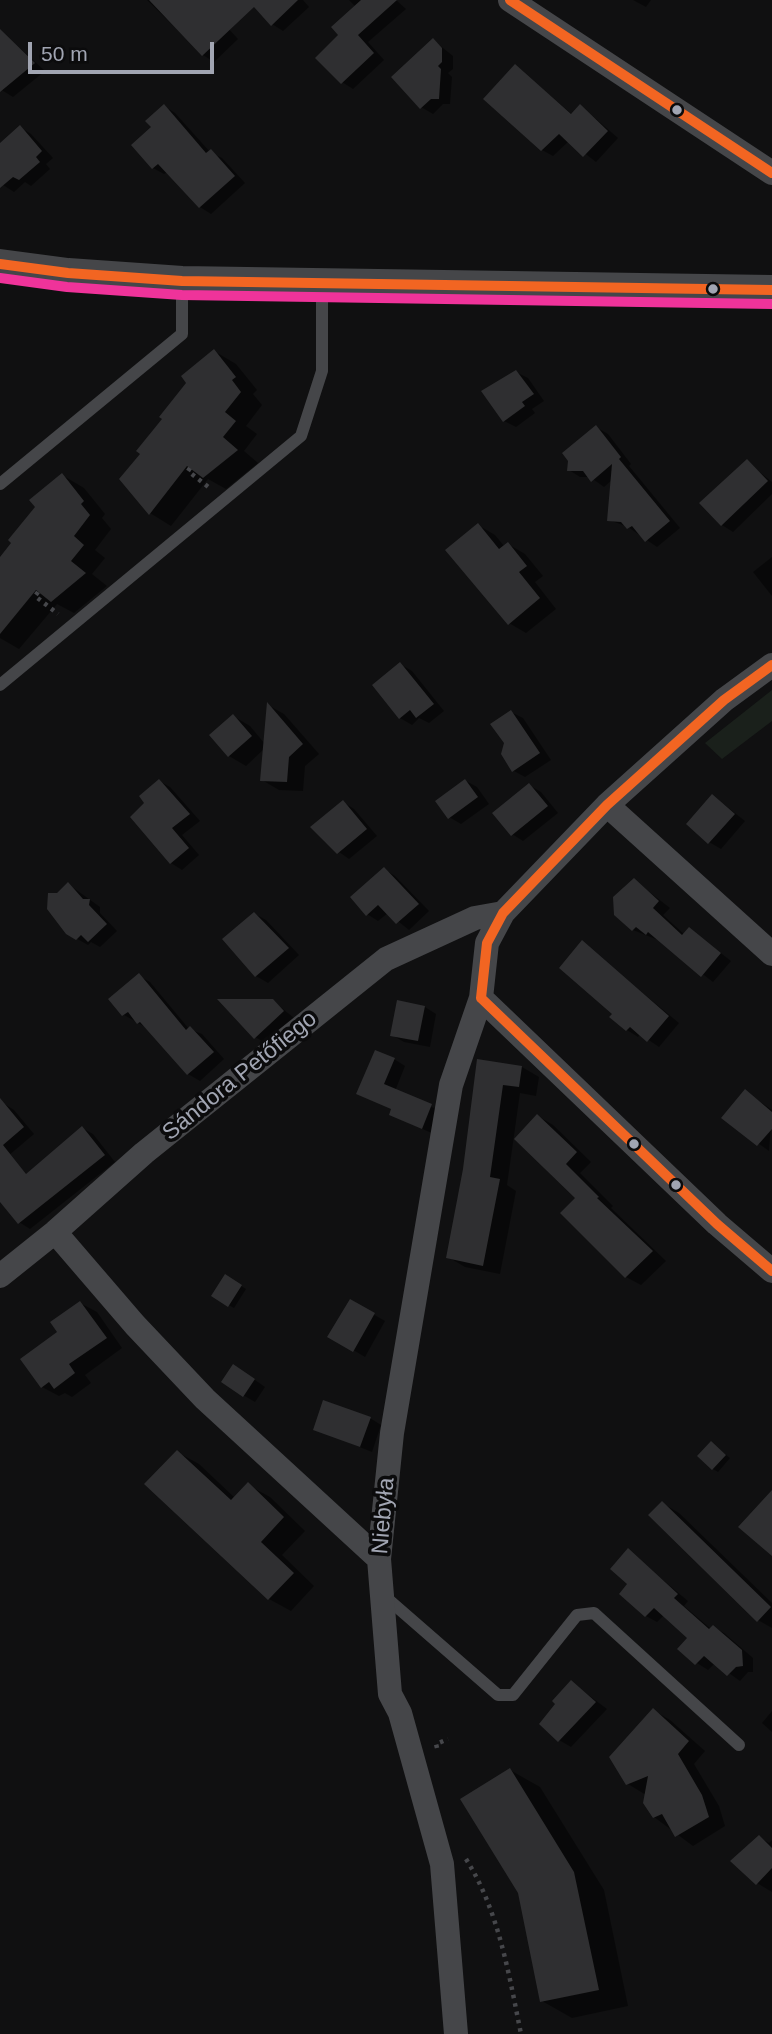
<!DOCTYPE html>
<html>
<head>
<meta charset="utf-8">
<style>
	body { margin:0 }
	#map { position:relative; width:772px; height:2034px; overflow:hidden; background:#101011; font-family:Arial,sans-serif }
	canvas { display:block }
	.scale { position:absolute; left:28px; top:42px; width:186px; height:32px; box-sizing:border-box; border:4px solid #a1a5b2; border-top:0; padding-left:9px; font-size:21px; line-height:24px; white-space:nowrap; color:#a1a5b2; -webkit-text-stroke:5px #0b0b0c; paint-order:stroke }
</style>
</head>
<body>
<div id="map">
<canvas width="772" height="2034"></canvas>
<div class="scale">50 m</div>
</div>
<script>
const context = document.querySelector('canvas').getContext('2d');
context.lineJoin = 'round';
function fill(path, color) { context.fillStyle = color; context.fill(path, 'evenodd'); }
function trace(path, color, width, dash) { context.strokeStyle = color; context.lineWidth = width; context.lineCap = dash ? 'butt' : 'round'; context.setLineDash(dash || []); context.stroke(path); }
function drawText(font, color, halo, rows, align = 'center') {
  context.font = font + ' Arial,sans-serif'; context.lineWidth = 7; context.setLineDash([]); context.textBaseline = 'middle'; context.strokeStyle = halo; context.fillStyle = color; for (const [text, x, y, turn = 0] of rows) {
    context.save(); context.translate(x, y); context.rotate((+turn || 0) * Math.PI / 180); context.textAlign = isNaN(turn) ? turn : align; if (halo) context.strokeText(text, 0, 0); context.fillText(text, 0, 0); context.restore();
  }
}
const green = new Path2D(`
	M772,690V721L722,759L705,743Z`);
const shadow = new Path2D(`
	M147,0H202L238,39L214,62L203,55Z
	M250,0H303L309,7L283,31L272,24Z
	M349,0H396L406,9L368,42L384,60L353,89L342,82L356,7Z
	M633,0H651L646,7Z
	M0,30L45,71L13,97L0,89Z
	M433,40L453,56V69L448,73L452,77L450,104H443L433,114L421,107Z
	M515,66L573,115L581,106L618,138L596,162L569,141L553,156L542,150Z
	M164,106L175,113L210,152L222,158L245,183L211,214L200,207L168,172L164,174L153,168V127Z
	M20,127L31,134L53,158L46,164L50,169L31,186L25,182L14,192L0,183V145Z
	M214,351L236,364L257,390L253,394L262,405L246,426L257,434L244,451L258,463L226,489L208,479L171,526L150,513L142,454Z
	M516,372L528,378L544,401L532,409L535,413L516,427L504,421L483,392Z
	M596,427L608,434L631,464L629,466L680,528L657,547L628,527L609,520L612,480L604,487L590,477H580L569,470Z
	M747,462L772,482V494L733,532L722,525Z
	M62,475L84,488L105,514L102,518L111,529L95,550L105,558L92,574L107,586L74,613L57,604L19,649L0,638V559Z
	M478,525L495,535L504,546L508,544L525,554L543,576L535,582L556,609L526,633L509,623Z
	M772,557V596L753,572Z
	M400,664L412,671L444,711L429,723L419,718L412,725L400,718L374,686Z
	M268,705L284,714L319,754L305,766L303,791L279,790L262,780L264,749L246,766L229,756L233,716L250,726L265,744Z
	M511,712L523,718L551,760L525,777L514,771Z
	M159,781L170,787L200,821L182,835L199,855L182,870L171,863L146,803Z
	M466,781L477,787L489,804L461,824L449,817Z
	M529,785L541,792L558,813L523,841L512,834Z
	M713,796L745,821L721,849L709,842Z
	M343,802L354,809L377,836L349,859L325,842L313,827Z
	M384,869L395,876L429,911L409,930L388,913L378,921L367,914Z
	M634,880L670,908L663,915L685,935L690,929L731,961L713,982L658,940L633,930L616,915Z
	M68,884L100,907V913L117,931L100,947L91,942L88,945L67,933L57,894Z
	M255,914L266,920L299,955L268,983L256,976L225,939Z
	M582,943L679,1023L659,1047L640,1034L638,1037L627,1030L612,1016L615,1013Z
	M139,976L150,982L189,1029L202,1034L224,1059L200,1081L188,1074L149,1029L124,1015Z
	M273,1001L294,1018L267,1044L255,1037Z
	M425,1007L436,1014L430,1047L404,1042L392,1035Z
	M394,1059L405,1066L395,1091L443,1112L434,1134L402,1120L393,1109L369,1099Z
	M479,1061L522,1067L539,1077L536,1096L520,1093L507,1185L516,1191L500,1274L465,1267L448,1257L465,1169Z
	M746,1092L772,1110L769,1151L723,1118Z
	M3,1103L14,1110L34,1134L8,1156L0,1152V1105Z
	M538,1116L553,1125L591,1162L580,1173L613,1206L611,1208L666,1261L641,1285L626,1277L577,1198Z
	M82,1128L93,1134L115,1162L30,1229L19,1222L0,1199Z
	M225,1276L246,1289L234,1308L213,1296Z
	M350,1301L385,1321L365,1357L330,1336Z
	M80,1303L97,1312L122,1348L85,1375L91,1383L72,1397L65,1393L59,1396L42,1387L60,1333Z
	M245,1373L265,1387L255,1402L243,1395Z
	M370,1418L381,1425L372,1452L315,1429Z
	M711,1443L730,1458L718,1472L713,1469Z
	M177,1452L199,1464L235,1498L248,1485L270,1497L305,1531L282,1555L314,1586L291,1611L269,1599Z
	M662,1503L679,1513L772,1603V1628L758,1620Z
	M628,1551L688,1601L684,1606L711,1629L713,1627L724,1633L753,1658V1672H748L740,1681L715,1663L708,1670L697,1663L690,1638L664,1615L657,1622L646,1616L630,1584Z
	M571,1682L607,1709L571,1747L559,1740L557,1703Z
	M653,1710L670,1720L705,1751L694,1764L719,1806L725,1826L693,1846L654,1817L646,1795L628,1784Z
	M772,1711V1732L762,1723Z
	M510,1770L540,1787L604,1890L628,2006L572,2018L542,2001Z
	M759,1837L769,1843L772,1840V1892L757,1883Z`);
const building = new Path2D(`
	M149,0H298L271,26L254,7L202,56Z
	M361,0H397L358,35L374,53L341,84L315,58L338,35L331,27Z
	M0,29L35,63L0,92Z
	M433,38L442,48V62L438,66L441,69L439,99H431L420,109L391,77Z
	M515,64L571,114L580,104L608,131L583,157L559,134L541,151L483,99Z
	M164,104L206,153L211,149L235,176L199,208L158,164L152,169L131,145L151,127L145,121Z
	M20,125L42,151L36,157L40,162L19,180L13,177L0,188V143Z
	M214,349L236,377L232,380L241,392L225,412L236,421L223,437L238,450L203,478L187,466L149,515L119,479L140,454L136,451L162,419L159,417L186,383L181,376Z
	M516,370L534,394L522,402L525,406L503,422L481,391Z
	M596,425L621,457L619,459L670,521L645,542L632,526L627,529L621,522L607,521L612,464L591,482L583,471H567L568,461L562,453Z
	M747,459L768,481L721,526L699,503Z
	M62,473L84,501L81,504L90,515L74,536L84,545L71,561L86,573L51,602L36,590L0,634V557L11,543L8,540L35,507L29,500Z
	M478,523L499,549L508,542L527,566L519,572L540,598L508,625L445,550Z
	M400,662L434,704L416,718L410,710L399,719L372,685Z
	M267,702L303,744L289,757L287,782L260,781Z
	M511,710L540,753L512,772L501,754L504,743L490,724Z
	M233,714L252,736L228,757L209,735Z
	M159,779L190,814L172,828L189,848L170,864L130,817L144,803L139,796Z
	M465,779L478,797L448,819L435,801Z
	M529,783L548,806L511,836L492,813Z
	M712,794L735,814L708,844L686,824Z
	M343,800L367,829L337,854L310,827Z
	M384,867L419,904L396,924L378,905L366,916L350,897Z
	M634,878L659,901L653,908L682,935L689,927L721,953L701,977L648,932L646,935L636,927L632,931L614,915L613,897Z
	M68,882L83,899H90L89,905L107,924L88,942L81,935L76,940L66,934L47,909L48,893H57Z
	M254,912L289,948L255,977L222,939Z
	M582,940L669,1016L647,1042L630,1027L626,1031L609,1017L612,1014L559,968Z
	M139,973L186,1030L190,1026L214,1052L187,1075L140,1022L137,1024L128,1012L122,1016L108,999Z
	M217,999H273L284,1011L254,1039Z
	M397,1000L425,1006L418,1041L390,1036Z
	M375,1050L395,1058L384,1084L432,1104L422,1129L389,1115L391,1109L356,1094Z
	M477,1059L522,1066L519,1087L503,1085L490,1177L500,1179L483,1266L446,1258L463,1169Z
	M745,1089L772,1112V1129L757,1146L721,1118Z
	M0,1098L24,1127L3,1145L26,1174L82,1126L105,1155L18,1224L0,1202Z
	M537,1114L577,1152L566,1164L599,1197L597,1198L653,1251L625,1278L560,1213L575,1198L514,1139Z
	M225,1274L242,1285L228,1307L211,1296Z
	M350,1299L375,1313L353,1352L327,1337Z
	M80,1301L107,1338L69,1364L75,1373L54,1389L49,1382L41,1388L20,1359L57,1332L50,1322Z
	M233,1364L255,1379L243,1397L221,1382Z
	M323,1400L371,1417L360,1447L313,1430Z
	M711,1441L726,1455L712,1470L697,1456Z
	M177,1450L231,1500L248,1482L284,1517L261,1542L294,1573L268,1600L144,1484Z
	M772,1490V1556L738,1527Z
	M662,1501L771,1607L757,1622L648,1515Z
	M628,1548L678,1594L674,1598L709,1629L713,1625L742,1650L743,1666L736,1667L727,1676L704,1656L695,1665L677,1649L687,1638L654,1608L645,1617L619,1594L627,1584L610,1569Z
	M571,1680L596,1702L558,1742L539,1724L555,1704L552,1701Z
	M653,1708L689,1741L678,1754L702,1795L709,1817L675,1837L662,1814L653,1818L643,1803L648,1776L626,1785L609,1757Z
	M510,1768L574,1872L599,1990L540,2002L518,1893L460,1799Z
	M759,1835L772,1848V1868L756,1885L730,1861Z`);
const path = new Path2D(`
	M190,468L188,471L211,489
	M38,592L35,596L58,614
	M437,1748L436,1744L448,1739
	M466,1859C499,1911 509,1975 521,2034`);
const service = new Path2D(`
	M0,484L182,334V281
	M0,685L301,436L322,371V281
	M382,1594L498,1695H513L577,1615L594,1613L739,1745`);
const minor = new Path2D(`
	M510,0L772,173
	M607,805L772,954
	M481,998L717,1224L772,1271
	M55,1232L135,1325L205,1399L379,1559
	M0,1276L55,1232L144,1153L386,959L475,918L503,913
	M456,2034L442,1864L400,1713L390,1694L379,1559L392,1433L451,1085L481,998L487,943L503,913L607,805L724,700L772,665`);
const tertiary = new Path2D(`
	M0,264L68,273L182,281L772,290`);
const bus1 = new Path2D(`
	M510,0L772,173
	M0,264L68,273L182,281L772,290
	M481,998L487,943L503,913L607,805L724,700L772,665
	M481,998L717,1224L772,1271`);
const bus2 = new Path2D(`
	M0,278L67,287L182,295L772,304`);
const markers = [
	[677,110,6,"#a1a5b2"],
	[713,289,6,"#a1a5b2"],
	[634,1144,6,"#a1a5b2"],
	[676,1185,6,"#a1a5b2"]
];
const streetNames = [
	["Sándora Petőfiego",240,1076,-39],
	["Niebyła",384,1516,-85]
];
fill(green, '#1a201b');
fill(shadow, '#0007');
fill(building, '#2f2f31');
trace(path, '#46474b', 4.5, [3.5, 5]);
trace(service, '#454649', 12);
trace(minor, '#454649', 24);
trace(tertiary, '#454649', 30);
trace(bus1, '#f26522', 10);
trace(bus2, '#ef339a', 10);
for (const [x, y, r, color] of markers) { const dot = new Path2D(); dot.arc(x, y, r, 0, 2 * Math.PI); context.fillStyle = color; context.fill(dot); trace(dot, '#0b0b0c', 2.5); }
drawText('23px', '#a1a5b2', '#0b0b0c', streetNames);
</script>
</body>
</html>
